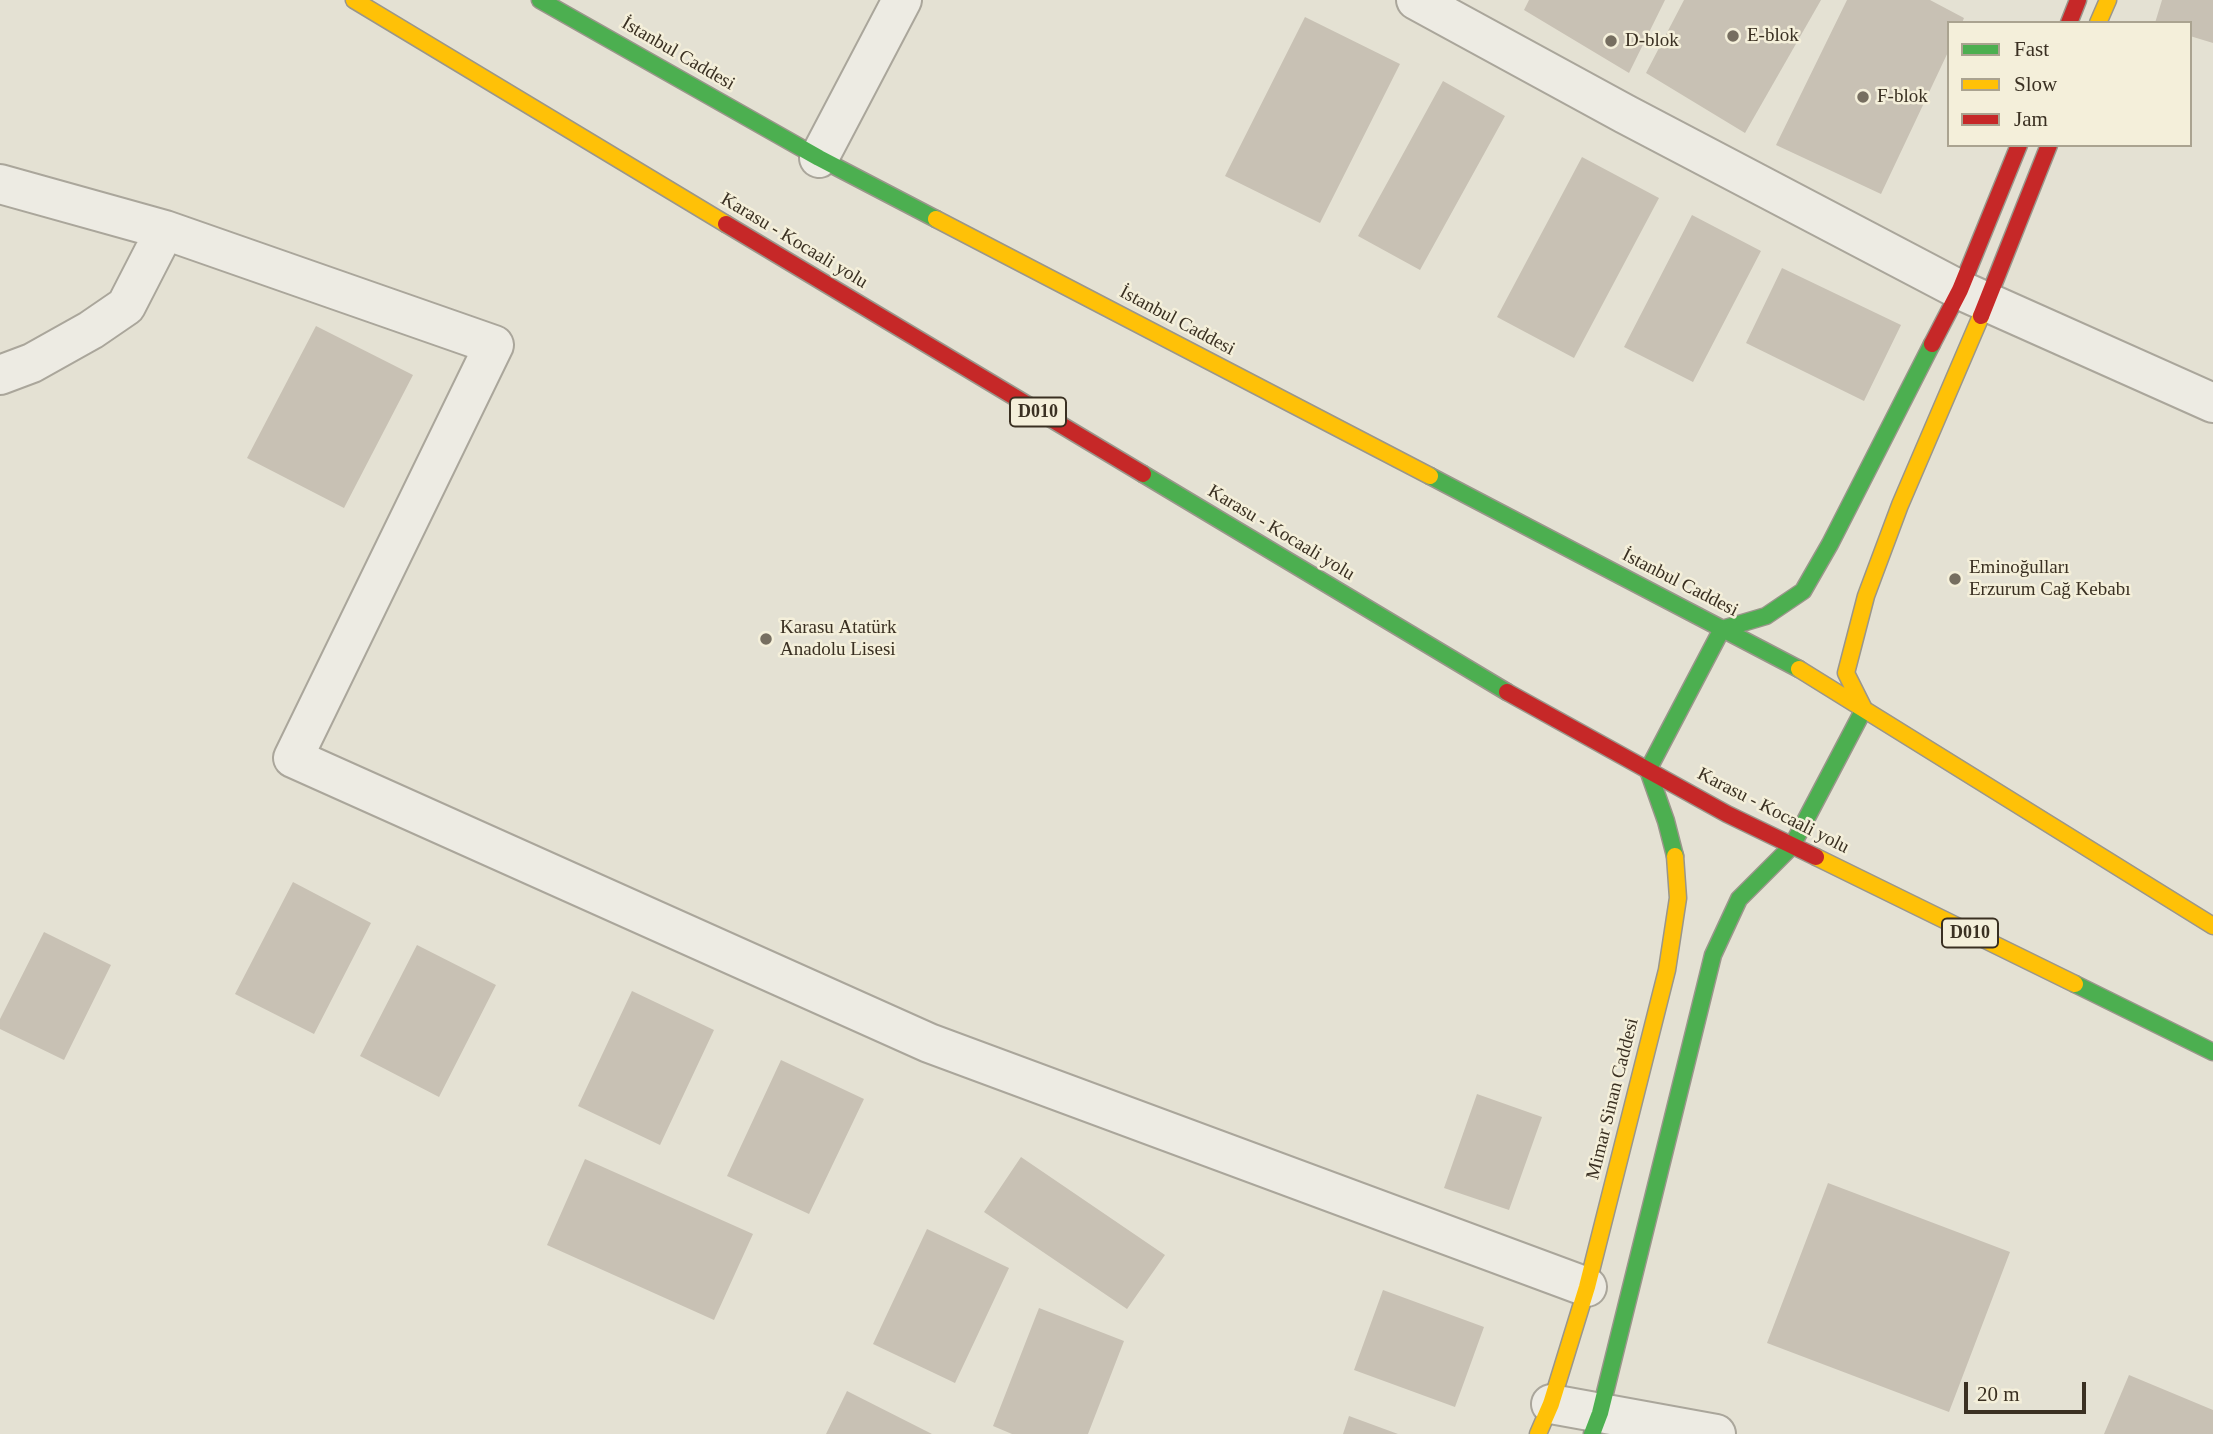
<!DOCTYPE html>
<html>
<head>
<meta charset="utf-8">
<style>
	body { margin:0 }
	#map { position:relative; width:2213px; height:1434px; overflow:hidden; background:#e4e1d3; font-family:Georgia,serif }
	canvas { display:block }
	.legend { position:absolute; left:1947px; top:21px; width:245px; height:126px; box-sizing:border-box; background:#f4efda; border:2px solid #aaa390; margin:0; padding:9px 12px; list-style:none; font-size:21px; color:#3a3022 }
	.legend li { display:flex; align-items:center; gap:14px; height:35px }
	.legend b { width:35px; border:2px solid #aaa390 }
	.scale { position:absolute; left:1964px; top:1382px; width:122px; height:32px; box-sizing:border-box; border:4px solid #3a3022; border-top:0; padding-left:9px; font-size:21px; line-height:24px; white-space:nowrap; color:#3a3022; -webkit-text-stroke:5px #f4efda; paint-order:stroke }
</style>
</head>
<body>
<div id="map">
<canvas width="2213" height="1434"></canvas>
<ul class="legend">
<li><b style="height:9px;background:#4caf50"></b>Fast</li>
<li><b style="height:9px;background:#ffc107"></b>Slow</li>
<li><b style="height:9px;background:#c62828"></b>Jam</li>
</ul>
<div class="scale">20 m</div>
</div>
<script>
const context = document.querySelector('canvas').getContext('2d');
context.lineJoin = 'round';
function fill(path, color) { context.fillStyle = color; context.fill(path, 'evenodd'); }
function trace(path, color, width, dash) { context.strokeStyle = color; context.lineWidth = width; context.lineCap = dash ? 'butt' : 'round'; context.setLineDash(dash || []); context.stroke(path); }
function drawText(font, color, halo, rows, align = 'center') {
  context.font = font + ' Georgia,serif'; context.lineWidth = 5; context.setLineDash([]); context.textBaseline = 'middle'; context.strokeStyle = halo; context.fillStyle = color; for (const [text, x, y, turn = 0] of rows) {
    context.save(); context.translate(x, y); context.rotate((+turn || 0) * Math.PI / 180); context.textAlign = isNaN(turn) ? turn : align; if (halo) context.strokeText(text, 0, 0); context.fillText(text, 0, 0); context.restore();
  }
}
const building = new Path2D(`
	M1529,0H1665L1629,73L1524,10Z
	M1684,0H1821L1745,133L1646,73Z
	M1847,0H1930L1964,18L1962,23H1949V50L1881,194L1776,145Z
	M2162,0H2213V43L2190,36V23H2155Z
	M1305,17L1400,64L1320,223L1225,176Z
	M1443,81L1505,116L1420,270L1358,236Z
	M1582,157L1659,198L1574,358L1497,317Z
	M1692,215L1761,251L1693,382L1624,347Z
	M1782,268L1901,325L1864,401L1746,343Z
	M316,326L413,375L344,508L247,458Z
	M293,882L371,923L314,1034L235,994Z
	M44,932L111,965L64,1060L0,1029V1019Z
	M417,945L496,985L439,1097L360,1056Z
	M632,991L714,1030L660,1145L578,1106Z
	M781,1060L864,1099L809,1214L727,1176Z
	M1477,1094L1542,1117L1509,1210L1444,1188Z
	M1021,1157L1165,1255L1127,1309L984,1212Z
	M585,1159L753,1234L714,1320L547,1245Z
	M1828,1183L2010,1252L1949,1412L1767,1343Z
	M927,1229L1009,1268L955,1383L873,1344Z
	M1383,1290L1484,1327L1455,1407L1354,1370Z
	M1039,1308L1124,1341L1088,1434H1012L993,1426Z
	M2129,1375L2213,1410V1434H2104Z
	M847,1391L932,1434H826Z
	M1349,1416L1398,1434H1343Z`);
const street = new Path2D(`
	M1416,0L1625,114L1960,290L2213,403
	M819,158L902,0
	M0,184L165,230L494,345L293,758L929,1043L1587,1287
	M0,375L32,363L91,330L126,306L165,230
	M1551,1404L1716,1434`);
const fast = new Path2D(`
	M540,0L819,158L936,219
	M1143,474L1507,692
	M1430,476L1799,669
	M1722,629L1766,616L1803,591L1830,544L1932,344
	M1648,770L1666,821L1675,856
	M1648,770L1722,629
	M1792,846L1864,709
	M2075,984L2213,1052
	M1592,1434L1600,1413L1713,955L1739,899L1792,846`);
const slow = new Path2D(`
	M354,0L726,224
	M2098,23L2108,0
	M936,219L1430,476
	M1799,669L2213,926
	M1864,709L1846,673L1866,596L1900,505L1981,316
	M1816,857L2075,984
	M1538,1434L1551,1404L1587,1287L1667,970L1678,898L1675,856`);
const jam = new Path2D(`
	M2069,23L2078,0
	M726,224L1143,474
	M1981,316L2049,145
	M1932,344L1960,290L2019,145
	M1507,692L1727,814L1816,857`);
const markers = [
	[1733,36,7,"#766e60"],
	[1611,41,7,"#766e60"],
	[1863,97,7,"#766e60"],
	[1955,579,7,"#766e60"],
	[766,639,7,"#766e60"]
];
const shields = [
	[1038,412,56],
	[1970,933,56]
];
const shieldNames = [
	["D010",1038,412],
	["D010",1970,933]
];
const poiNames = [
	["E-blok",1747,36],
	["D-blok",1625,41],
	["F-blok",1877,97],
	["Eminoğulları",1969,568],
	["Erzurum Cağ Kebabı",1969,590],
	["Karasu Atatürk",780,628],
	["Anadolu Lisesi",780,650]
];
const streetNames = [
	["İstanbul Caddesi",678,54,30],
	["Karasu - Kocaali yolu",794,241,31],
	["İstanbul Caddesi",1177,321,28],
	["Karasu - Kocaali yolu",1281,533,31],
	["İstanbul Caddesi",1680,583,27],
	["Karasu - Kocaali yolu",1773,811,27],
	["Mimar Sinan Caddesi",1613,1099,-76]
];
fill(building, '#c8c1b4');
trace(street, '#aaa69b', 42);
trace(fast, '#9a968b', 19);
trace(slow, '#9a968b', 19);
trace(jam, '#9a968b', 19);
trace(street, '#edebe3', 38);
trace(fast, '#4caf50', 16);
trace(slow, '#ffc107', 16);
trace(jam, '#c62828', 16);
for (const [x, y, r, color] of markers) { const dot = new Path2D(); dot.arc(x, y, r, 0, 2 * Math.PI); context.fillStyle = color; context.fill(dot); trace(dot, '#f4efda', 2.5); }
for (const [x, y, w] of shields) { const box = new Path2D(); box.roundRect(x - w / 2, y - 14.5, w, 29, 5); context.fillStyle = '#f4efda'; context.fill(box); trace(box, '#3a3022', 2); }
drawText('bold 18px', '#3a3022', null, shieldNames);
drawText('19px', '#3a3022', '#f4efda', poiNames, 'left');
drawText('19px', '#3a3022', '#f4efda', streetNames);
</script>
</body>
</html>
